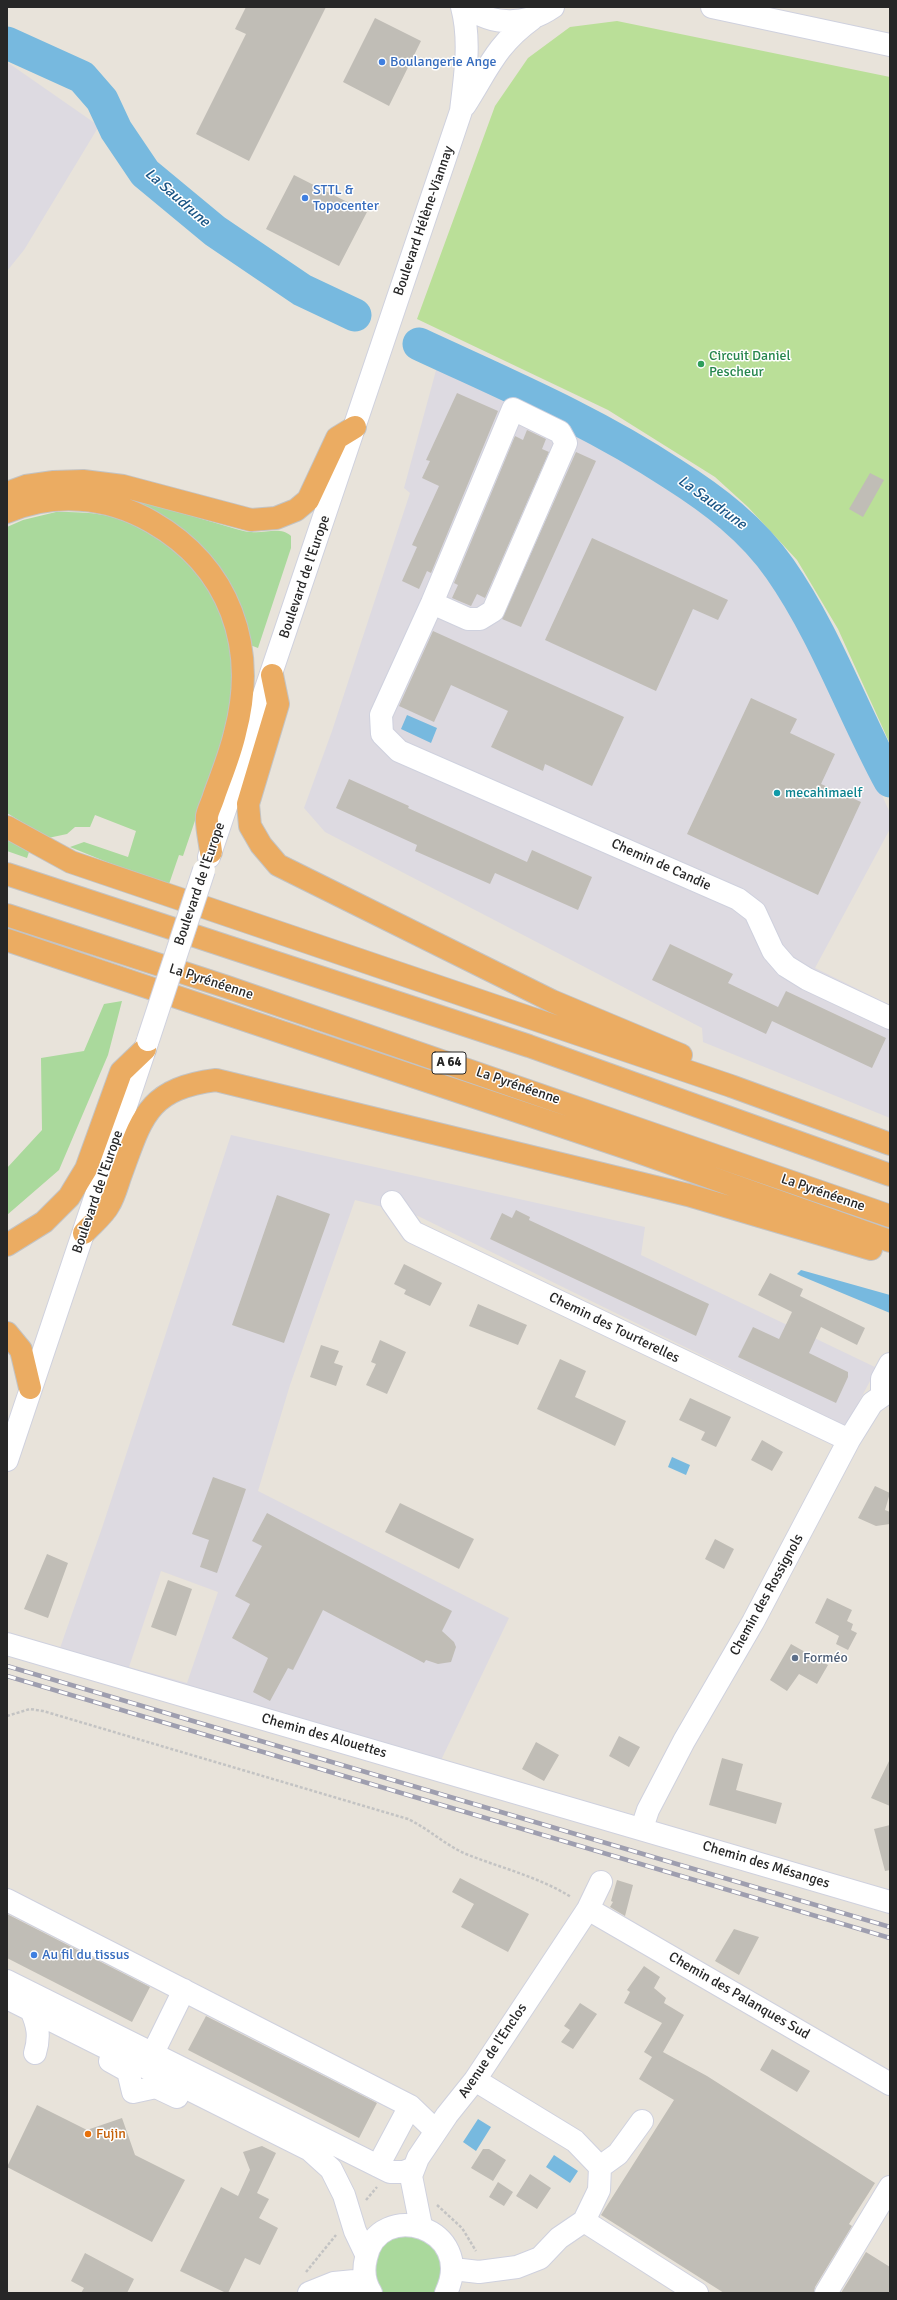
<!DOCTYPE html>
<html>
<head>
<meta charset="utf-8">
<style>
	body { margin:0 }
	#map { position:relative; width:897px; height:2300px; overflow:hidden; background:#e8e3da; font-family:Signika,sans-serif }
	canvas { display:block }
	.frame { position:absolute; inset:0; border:8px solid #272727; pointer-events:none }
</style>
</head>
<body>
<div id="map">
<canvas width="897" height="2300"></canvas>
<div class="frame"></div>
</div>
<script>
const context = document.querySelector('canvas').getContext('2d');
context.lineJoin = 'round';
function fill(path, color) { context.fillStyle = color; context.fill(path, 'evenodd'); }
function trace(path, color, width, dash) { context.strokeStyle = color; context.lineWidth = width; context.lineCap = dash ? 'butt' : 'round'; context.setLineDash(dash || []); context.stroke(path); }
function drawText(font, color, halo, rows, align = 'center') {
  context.font = font + ' Signika,sans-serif'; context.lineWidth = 3; context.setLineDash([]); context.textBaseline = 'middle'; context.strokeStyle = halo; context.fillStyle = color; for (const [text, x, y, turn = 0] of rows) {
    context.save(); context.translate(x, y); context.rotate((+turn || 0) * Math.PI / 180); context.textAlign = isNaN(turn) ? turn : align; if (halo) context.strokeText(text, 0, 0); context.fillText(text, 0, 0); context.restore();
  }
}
const industrial = new Path2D(`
	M7,62L99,126L24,250L7,271Z
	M438,363L587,432L704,502L750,545L802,617L890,813V829L815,968L890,1005V1118L703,1042L702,1028L325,832L304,808L332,731L410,493L404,488Z
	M231,1135L645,1227L641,1255L877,1368L846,1426L418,1216L355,1200L290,1385L258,1491L509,1618L432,1779L59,1651L102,1528ZM161,1571L218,1592L187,1683L129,1667Z`);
const green = new Path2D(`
	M106,496L131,498L236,529C241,530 246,532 251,532C265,534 280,526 291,536V548L258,648L250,645C242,601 224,560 186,534C179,529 169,526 161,522C143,513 124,505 106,496Z
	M56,512C72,512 88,512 104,515C138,522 184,553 204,581C229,617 240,672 231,715C227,730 220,746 215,761C204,793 194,824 183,856L179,855L168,887L70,847L84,842L128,857L136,831L95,815L90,827H75L67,834L48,838L7,813V527L23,520Z
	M7,838L29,852L27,858L7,851Z
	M122,1001L108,1055L59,1170L7,1215V1168L42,1130L41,1058L84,1051L104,1004Z
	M424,2235L445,2264L440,2287L435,2293H381L378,2291L372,2256L388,2237Z`);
const pitch = new Path2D(`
	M617,21L890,77V744L838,629L797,560L748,507L715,477L608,410L417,319L495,106L528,58L570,27Z`);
const water = new Path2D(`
	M407,715L437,728L431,743L401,729Z
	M801,1270L890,1295V1313L801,1276L797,1274Z
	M672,1457L690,1465L686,1475L668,1467Z
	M478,2119L491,2127L476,2151L463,2142Z
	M554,2155L578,2171L570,2183L546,2167Z`);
const river = new Path2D(`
	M7,43L82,77L102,100L116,130L145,173L215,231L302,290L355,315
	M419,344C505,384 593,421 673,474C714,500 752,529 780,569C826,635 852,711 890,781`);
const building = new Path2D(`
	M246,7H326L249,161L196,134L246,34L235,29Z
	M375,18L421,41L389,106L343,82Z
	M294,175L367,212L339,266L266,229Z
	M457,393L498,411L431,573L427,571L419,589L402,581L417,547L412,545L439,486L422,478L430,461L426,460Z
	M527,430L546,439L542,449L549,452L485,598L477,594L471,606L452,598L458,585L454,583L515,436L523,440Z
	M576,452L596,461L521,627L502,619Z
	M870,473L884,480L863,517L849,509Z
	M592,538L728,600L718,620L693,609L656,691L545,640Z
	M433,631L624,717L592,786L545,764L543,771L491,747L508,711L451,685L434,722L399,706Z
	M751,698L797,719L790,733L835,754L821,784L861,802L818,895L687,834Z
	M349,779L409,806L408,808L527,862L532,850L592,877L578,910L495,873L490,884L415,851L417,845L336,808Z
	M670,944L733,974L728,983L778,1007L786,991L886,1038L872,1068L772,1021L766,1034L652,980Z
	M277,1195L330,1214L284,1343L232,1325Z
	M516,1210L530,1217L529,1220L709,1304L696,1336L490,1239L502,1213L512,1218Z
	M404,1264L442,1283L430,1306L404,1294L406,1290L394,1284Z
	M770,1273L803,1289L800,1296L865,1328L857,1345L821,1327L809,1353L848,1372V1377L836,1403L738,1357L753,1327L779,1339L792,1312L758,1295Z
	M478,1304L527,1325L518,1345L469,1326Z
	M380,1340L406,1352L387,1394L366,1385L376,1364L371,1362Z
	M321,1345L339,1351L334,1363L343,1366L336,1386L310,1377Z
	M560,1359L586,1371L575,1397L626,1421L615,1446L537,1409Z
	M690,1398L731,1417L716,1447L701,1440L705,1432L679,1420Z
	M762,1440L783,1452L772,1471L751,1460Z
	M213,1477L246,1489L217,1573L200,1567L209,1540L192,1534Z
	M875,1486L890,1493L885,1510L890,1512V1524L876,1526L858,1518Z
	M400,1503L474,1539L459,1569L385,1532Z
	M267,1513L452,1611L442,1631L454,1642L456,1647L451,1662L438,1664L426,1660L424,1663L323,1610L293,1670L288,1668L270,1701L253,1692L268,1658L232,1638L250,1604L235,1596L262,1546L252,1541Z
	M715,1539L734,1549L724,1569L705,1559Z
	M47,1554L68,1563L48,1618L24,1609Z
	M168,1580L192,1589L176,1636L151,1627Z
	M827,1598L852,1610L847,1621L853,1624L851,1630L857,1633L848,1650L836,1644L839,1636L815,1623Z
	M791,1644L828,1665L817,1684L799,1674L787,1691L770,1680Z
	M619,1736L640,1747L629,1767L609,1756Z
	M536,1742L559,1755L544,1781L522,1769Z
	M722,1758L743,1764L736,1790L782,1803L776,1824L709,1805Z
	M890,1759V1806L871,1798Z
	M890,1825V1870L885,1871L874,1829Z
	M460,1878L529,1914L508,1952L461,1927L474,1904L452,1892Z
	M617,1880L633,1885L625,1916L610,1907L613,1902L611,1901Z
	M7,1914L150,1987L132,2022L7,1958Z
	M734,1929L759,1937L739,1975L715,1961Z
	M644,1966L660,1977L654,1988L666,1998L664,2003L684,2015L663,2052L707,2076L875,2183L849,2224L852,2226L815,2287L814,2293H724L601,2215L674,2100L639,2079L652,2057L644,2052L662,2023L624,2003L630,1992L627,1990Z
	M580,2003L597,2014L573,2049L561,2042L570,2030L564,2026Z
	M206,2016L377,2103L359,2138L188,2050Z
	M772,2049L810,2071L797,2092L760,2070Z
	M37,2105L87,2130L122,2118L135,2155L185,2180L152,2242L7,2167Z
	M262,2146L276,2153L257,2193L269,2199L259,2218L278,2228L260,2265L245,2258L228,2293H226L180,2271L221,2187L238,2196L250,2170L243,2152Z
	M483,2149H489L506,2160L493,2181L471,2168Z
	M530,2174L551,2188L537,2209L516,2196Z
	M498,2182L513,2192L504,2206L489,2197Z
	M866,2252L890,2267V2293H841Z
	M85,2253L134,2279L127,2293H81L84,2288L71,2281Z`);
const path = new Path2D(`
	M7,1716L30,1709L43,1711L408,1819C429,1829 445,1845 466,1854C501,1868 539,1877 571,1897
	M366,2200L377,2187
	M437,2205L462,2228L476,2251
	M306,2272L336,2235`);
const minor = new Path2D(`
	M468,7C494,27 527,25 553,7
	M712,7L890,45
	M465,105C488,69 496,45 532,19
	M432,603L468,619H480L493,611L566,443L560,432L513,409L432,603L381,715L382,734L399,751L738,899L755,912L773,951L786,966L807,979L890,1018
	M209,857L461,111C465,76 471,41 462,7
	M392,1202L413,1232L849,1440
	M7,1460L147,1043
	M7,1644L890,1902
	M642,1828L648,1810L684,1741L753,1622L849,1440L872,1403L882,1396V1379L890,1364
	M7,1900L410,2106L436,2131
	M588,1909L890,2084
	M7,1981L390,2172H404L414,2168
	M7,1998L310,2150L331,2169L344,2195L355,2231L366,2254
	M31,2010C38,2025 40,2037 35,2053
	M152,2055L184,1990
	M110,2061L128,2071L133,2092L156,2087L177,2097
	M475,2080L575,2141L600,2167L599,2190L584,2221L697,2293
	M378,2166L410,2106
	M600,2167L618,2154L642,2121
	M421,2226L411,2176L418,2158L447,2115L475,2080L588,1909L601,1882
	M453,2269L479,2272L517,2267L540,2258L559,2238L584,2221
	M309,2293L334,2283L365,2280
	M371,2293C364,2282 363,2270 366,2258C378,2198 477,2227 446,2293
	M826,2293L890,2187`);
const highway = new Path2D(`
	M7,493L26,486L54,482L83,481L123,486L251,520L276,518L296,510L308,500L337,438L355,427
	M7,512C54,492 107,496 152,522C230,567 258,647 235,733C230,755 221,776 214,796C212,803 208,810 207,816C206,827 210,841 211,852
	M272,675L278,704L248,804L250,826L261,845L278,865L552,1001L681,1055
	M7,827L71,862L731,1086L890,1144
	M7,874L529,1046L890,1175
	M7,915L227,987L890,1216
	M7,940L636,1151L890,1241
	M84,1233C92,1224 104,1215 109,1205C114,1197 117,1186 120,1177C142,1118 146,1089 216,1080L688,1195L871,1249
	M7,1245L44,1222L69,1197L86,1169L121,1072L145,1049
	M7,1333L21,1350L30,1388`);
const rail = new Path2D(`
	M7,1666L890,1927
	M7,1676L890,1938`);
const minorBridge = new Path2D(`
	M148,1040L204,870`);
const markers = [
	[382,62,4,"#3f7fe0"],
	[305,198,4,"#3f7fe0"],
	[701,364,4,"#2e9e5b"],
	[777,793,4,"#0f9aa8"],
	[795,1658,4,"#5c6f8a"],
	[34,1955,4,"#3f7fe0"],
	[88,2134,4,"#e8710a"]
];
const shields = [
	[449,1063,34]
];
const shieldNames = [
	["A 64",449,1063]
];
const shopNames = [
	["Boulangerie Ange",390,62],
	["STTL &",313,190],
	["Topocenter",313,206],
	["Au fil du tissus",42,1955]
];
const streetNames = [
	["Boulevard Hélène-Viannay",424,221,-71],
	["Boulevard de l'Europe",305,577,-71],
	["Chemin de Candie",661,865,24],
	["Boulevard de l'Europe",200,884,-71],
	["La Pyrénéenne",211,982,18],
	["La Pyrénéenne",518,1086,19],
	["Boulevard de l'Europe",98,1192,-71],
	["La Pyrénéenne",823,1193,19],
	["Chemin des Tourterelles",614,1328,26],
	["Chemin des Rossignols",767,1595,-61],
	["Chemin des Alouettes",324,1736,16],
	["Chemin des Mésanges",766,1865,17],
	["Chemin des Palanques Sud",739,1996,30],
	["Avenue de l'Enclos",493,2051,-56]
];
const leisureNames = [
	["Circuit Daniel",709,356],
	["Pescheur",709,372]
];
const cultureNames = [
	["mecahimaelf",785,793]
];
const serviceNames = [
	["Forméo",803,1658]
];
const foodNames = [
	["Fujin",96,2134]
];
const waterNames = [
	["La Saudrune",177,198,41],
	["La Saudrune",712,503,36]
];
fill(industrial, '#dddae1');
fill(green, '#aad99c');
fill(pitch, '#badf98');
fill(water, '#77b9df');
trace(river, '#77b9df', 33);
fill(building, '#c0bdb6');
trace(minor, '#cfd1de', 24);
trace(highway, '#c3c3c3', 24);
trace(path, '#c3c3c3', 2.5, [3, 2]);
trace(minor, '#fff', 22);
trace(highway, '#ebac62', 22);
trace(rail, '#9e9eaf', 4.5);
trace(rail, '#fff', 3, [9]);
trace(minorBridge, '#cfd1de', 24, []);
trace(minorBridge, '#fff', 22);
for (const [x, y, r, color] of markers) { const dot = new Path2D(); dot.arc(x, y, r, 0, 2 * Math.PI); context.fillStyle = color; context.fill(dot); trace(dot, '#fff', 1.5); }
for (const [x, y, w] of shields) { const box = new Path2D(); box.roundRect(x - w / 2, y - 11, w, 22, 3); context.fillStyle = '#fff'; context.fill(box); trace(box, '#272727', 1); }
drawText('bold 13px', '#272727', null, shieldNames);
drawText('14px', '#366cbe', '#fff', shopNames, 'left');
drawText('14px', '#272727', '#fff', streetNames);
drawText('14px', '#27864d', '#fff', leisureNames, 'left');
drawText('14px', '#0d838f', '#fff', cultureNames, 'left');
drawText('14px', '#4e5e75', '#fff', serviceNames, 'left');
drawText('14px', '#c56008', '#fff', foodNames, 'left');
drawText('italic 15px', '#1b5686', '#fff', waterNames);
</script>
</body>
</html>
